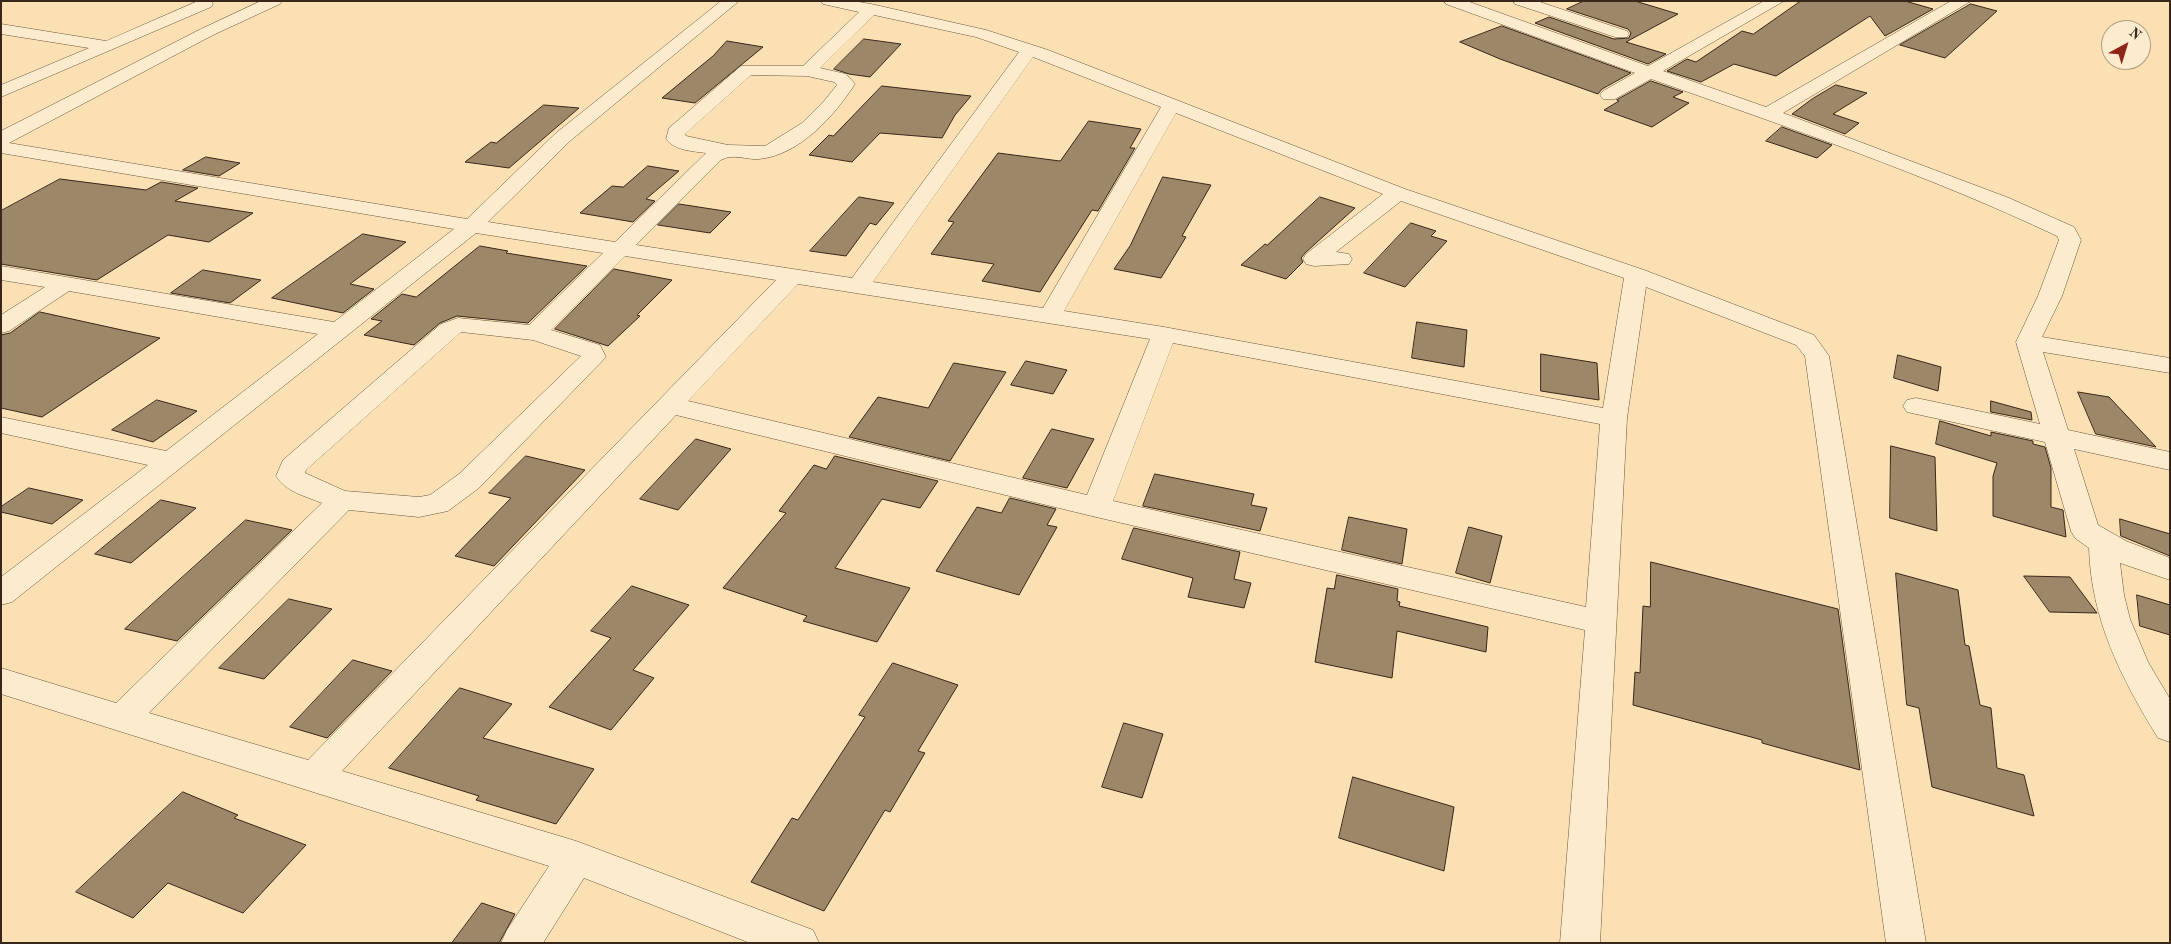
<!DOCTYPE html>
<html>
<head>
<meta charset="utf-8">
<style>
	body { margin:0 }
	#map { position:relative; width:2171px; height:944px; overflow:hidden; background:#fae0b2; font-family:"Old Standard TT",serif }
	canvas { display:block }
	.frame { position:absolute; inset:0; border:2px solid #38271a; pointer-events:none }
	.north { position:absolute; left:2101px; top:20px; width:50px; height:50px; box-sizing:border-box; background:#fcebcd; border:1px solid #ae9d85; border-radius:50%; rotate:39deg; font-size:14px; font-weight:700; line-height:20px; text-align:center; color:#38271a }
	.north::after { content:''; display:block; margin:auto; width:18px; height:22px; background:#8f2418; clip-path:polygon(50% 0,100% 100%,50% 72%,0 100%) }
</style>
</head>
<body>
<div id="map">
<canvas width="2171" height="944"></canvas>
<div class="frame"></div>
<div class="north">N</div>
</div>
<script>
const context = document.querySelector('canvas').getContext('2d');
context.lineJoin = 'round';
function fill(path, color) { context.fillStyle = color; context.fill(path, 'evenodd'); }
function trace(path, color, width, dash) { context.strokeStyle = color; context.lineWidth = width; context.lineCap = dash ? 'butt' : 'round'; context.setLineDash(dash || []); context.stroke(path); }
const building = new Path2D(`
	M1584,1H1635L1678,14L1626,42L1666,54L1648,64L1535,23L1549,17L1614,39L1629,38L1631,33L1628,29L1567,9Z
	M1801,1H1905L1933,9L1885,36L1870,16L1776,76L1734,64L1701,82L1667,71L1687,59L1696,62L1742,31L1753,34Z
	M1971,4L1997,11L1945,58L1900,45Z
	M1502,26L1631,73L1602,89L1598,94L1500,59L1460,42Z
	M864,39L901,44L870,77L849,74L834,69Z
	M727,41L763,47L695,103L662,98L713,56Z
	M1651,81L1683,92L1673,97L1689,103L1652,127L1604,110L1619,101L1617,100Z
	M1836,85L1867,93L1833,114L1859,123L1845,134L1792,114L1812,99Z
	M882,86L971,96L955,115L942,138L880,133L852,162L809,155L829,135L833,136Z
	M544,105L579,108L509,168L465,162L491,142L496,143Z
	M1089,121L1141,129L1130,148H1135L1098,211L1092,210L1040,292L982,281L994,264L931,254L954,222L948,221L998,153L1060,161Z
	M1782,127L1804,135L1832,145L1817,158L1766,141Z
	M206,157L240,163L219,176L183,170Z
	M648,166L679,171L646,199L655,201L633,222L580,213L612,186L623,187Z
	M1163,177L1211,185L1182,236L1186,237L1161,278L1114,269L1130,246Z
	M60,179L146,190L161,182L198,188L175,201L253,213L209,242L168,235L97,280L1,264V211Z
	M859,197L894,203L876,225L870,223L846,256L810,251Z
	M1320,197L1355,208L1305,253L1301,258L1303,262L1286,279L1241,265L1265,244L1267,245Z
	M679,204L731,212L710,233L658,225Z
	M1411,223L1436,231L1431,236L1447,241L1405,287L1364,273Z
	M363,234L406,242L350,284L374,289L343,313L272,298Z
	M480,246L508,251L506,253L587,266L528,323L457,316L440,323L414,345L364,335L382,321L371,319L402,294L416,297Z
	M614,269L672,280L637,315L640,316L608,346L555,329Z
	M203,270L261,280L230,303L171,293Z
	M40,312L122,330L160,338L42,417L1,408V335L10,333Z
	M1417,322L1467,330L1464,367L1412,358Z
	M1541,354L1597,363L1599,400L1541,391Z
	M1898,355L1941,367L1938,391L1894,378Z
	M1026,361L1067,370L1053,394L1011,385Z
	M954,363L1006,372L950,461L849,437L878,397L928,408Z
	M2078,392L2109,397L2156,447L2096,434Z
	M157,400L197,411L153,442L112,430Z
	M1991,401L2031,412L2032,420L1991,412Z
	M1940,421L1991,436V432L2033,441V444L2045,447L2051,468V507L2063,510L2066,537L1993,516V476L1997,463L1936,444Z
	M1052,429L1094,439L1067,488L1023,478Z
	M696,439L731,449L678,510L640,499Z
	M1891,446L1935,457L1937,531L1890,518Z
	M526,456L585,470L494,566L455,556L511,498L489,493Z
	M835,456L938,481L920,508L882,499L835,568L910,588L877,642L803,621L807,616L723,588L786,513L779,511L814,465L826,469Z
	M1155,474L1254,494L1251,505L1267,508L1260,531L1143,506Z
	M29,488L83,500L52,524L1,512V507Z
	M1010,498L1056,509L1047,525L1057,527L1019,595L936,571L977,507L1001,513Z
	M161,500L196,508L131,563L95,554Z
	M1349,517L1407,529L1402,564L1342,550Z
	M2120,519L2170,534V556L2121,536Z
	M246,520L292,530L177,641L125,629Z
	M1469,527L1502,536L1490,583L1456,573Z
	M1134,528L1240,552L1234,579L1251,583L1244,608L1188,597L1193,578L1122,559Z
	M1651,562L1838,609L1860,770L1762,743V740L1633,705L1635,672L1640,673L1643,606L1650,607Z
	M1896,573L1958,590L1965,645L1969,646L1980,705L1991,708L1997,768L2024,775L2034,816L1932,787L1919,708L1907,705Z
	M1337,575L1398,589L1397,601L1400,602L1399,606L1488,627L1486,652L1397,631L1392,678L1315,662L1327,588L1334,589Z
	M2024,576L2070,577L2097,613L2050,612Z
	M632,586L689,605L633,670L654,678L611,730L549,707L611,638L591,631Z
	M2137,595L2170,605V635L2140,626Z
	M289,599L332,609L264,679L219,668Z
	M353,660L392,671L327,738L290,727Z
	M893,663L958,685L918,751L925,753L890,812L885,810L824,911L751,882L792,818L798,820L865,717L859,715Z
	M460,688L512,704L483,738L594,769L556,824L476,800L479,796L389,768Z
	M1124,723L1163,734L1142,798L1102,787Z
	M1353,777L1454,807L1444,871L1339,838Z
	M183,792L238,815L234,818L306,845L243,913L168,883L133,918L76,892Z
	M482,903L515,914L499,943H452Z`);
const street = new Path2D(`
	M198,1H211L213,4L211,7L1,97V85L89,48L1,34V24L106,41Z
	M261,1H282L280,4L213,35L9,143L467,219L556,133L721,1H739L570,141L488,222L615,242L706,153C693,151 675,151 666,139L669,128L741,66H803L859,12L823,4L821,1H853L871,4L986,30L1048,50L1405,189L1644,270L1814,335L1829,356L1926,943H1886L1805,356L1796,345L1646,287L1627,418L1600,943H1560L1585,630L1096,517L676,415L342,771L576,841L813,930L819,943H750L584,878L543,943H501L507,930L549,866L1,694V668L116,703L322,503C305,496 286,492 276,476L283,460L441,324L458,318L529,325L603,253L476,233L12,602L1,605V577L148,465L1,433V417L166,451L318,334L69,291L9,331L1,333V315L45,287L1,280V266L334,322L454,229L1,153V131L201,29ZM874,15L976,37L1019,52L852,278L636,245L721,160C733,153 746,160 759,159C800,155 834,116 855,84L846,74L820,68ZM1033,57L1161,107L1043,308L873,282ZM751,75L807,76L834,82L837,85L824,101L802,123L765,146L728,145L686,136L685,134ZM1176,113L1383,194L1306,254L1303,259L1306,264L1314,266L1349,264L1352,259L1349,254L1336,252L1401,201L1624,278L1603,408L1164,327L1064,311ZM625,256L776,280L308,760L149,713L349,510L419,517L448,511L479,488L606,357L600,345L551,330ZM798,284L1150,339L1087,495L688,401ZM461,332L533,340L581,356L459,474L430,495L419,497L345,491L305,473L306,470ZM1173,343L1600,424L1586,607L1113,501Z
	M1444,1H1467L1648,66L1764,1H1784L1663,71L1766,107L1951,1H1971L1783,113L2009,198L2074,227L2081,240L2062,296L2042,337L2170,358V373L2043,352L2068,430L2170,452V470L2074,449L2098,525L2126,541L2170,558V580L2120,563L2124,595L2130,619L2148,662L2170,699V742L2158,738C2121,678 2091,619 2089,548L2075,538L2071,531L2045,442L1916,414L1907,412L1903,406L1907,400L1916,398L2040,424L2016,342L2038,296L2059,240L2057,236C1926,174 1787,127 1651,79L1615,99H1603L1600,95L1603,91L1635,73L1446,4Z
	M1513,1H1537L1627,31L1629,34L1627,37H1615L1515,4Z`);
fill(building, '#9d8769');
trace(building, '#38271a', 1);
trace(street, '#685540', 1);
fill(street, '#fcebcd');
</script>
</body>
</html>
